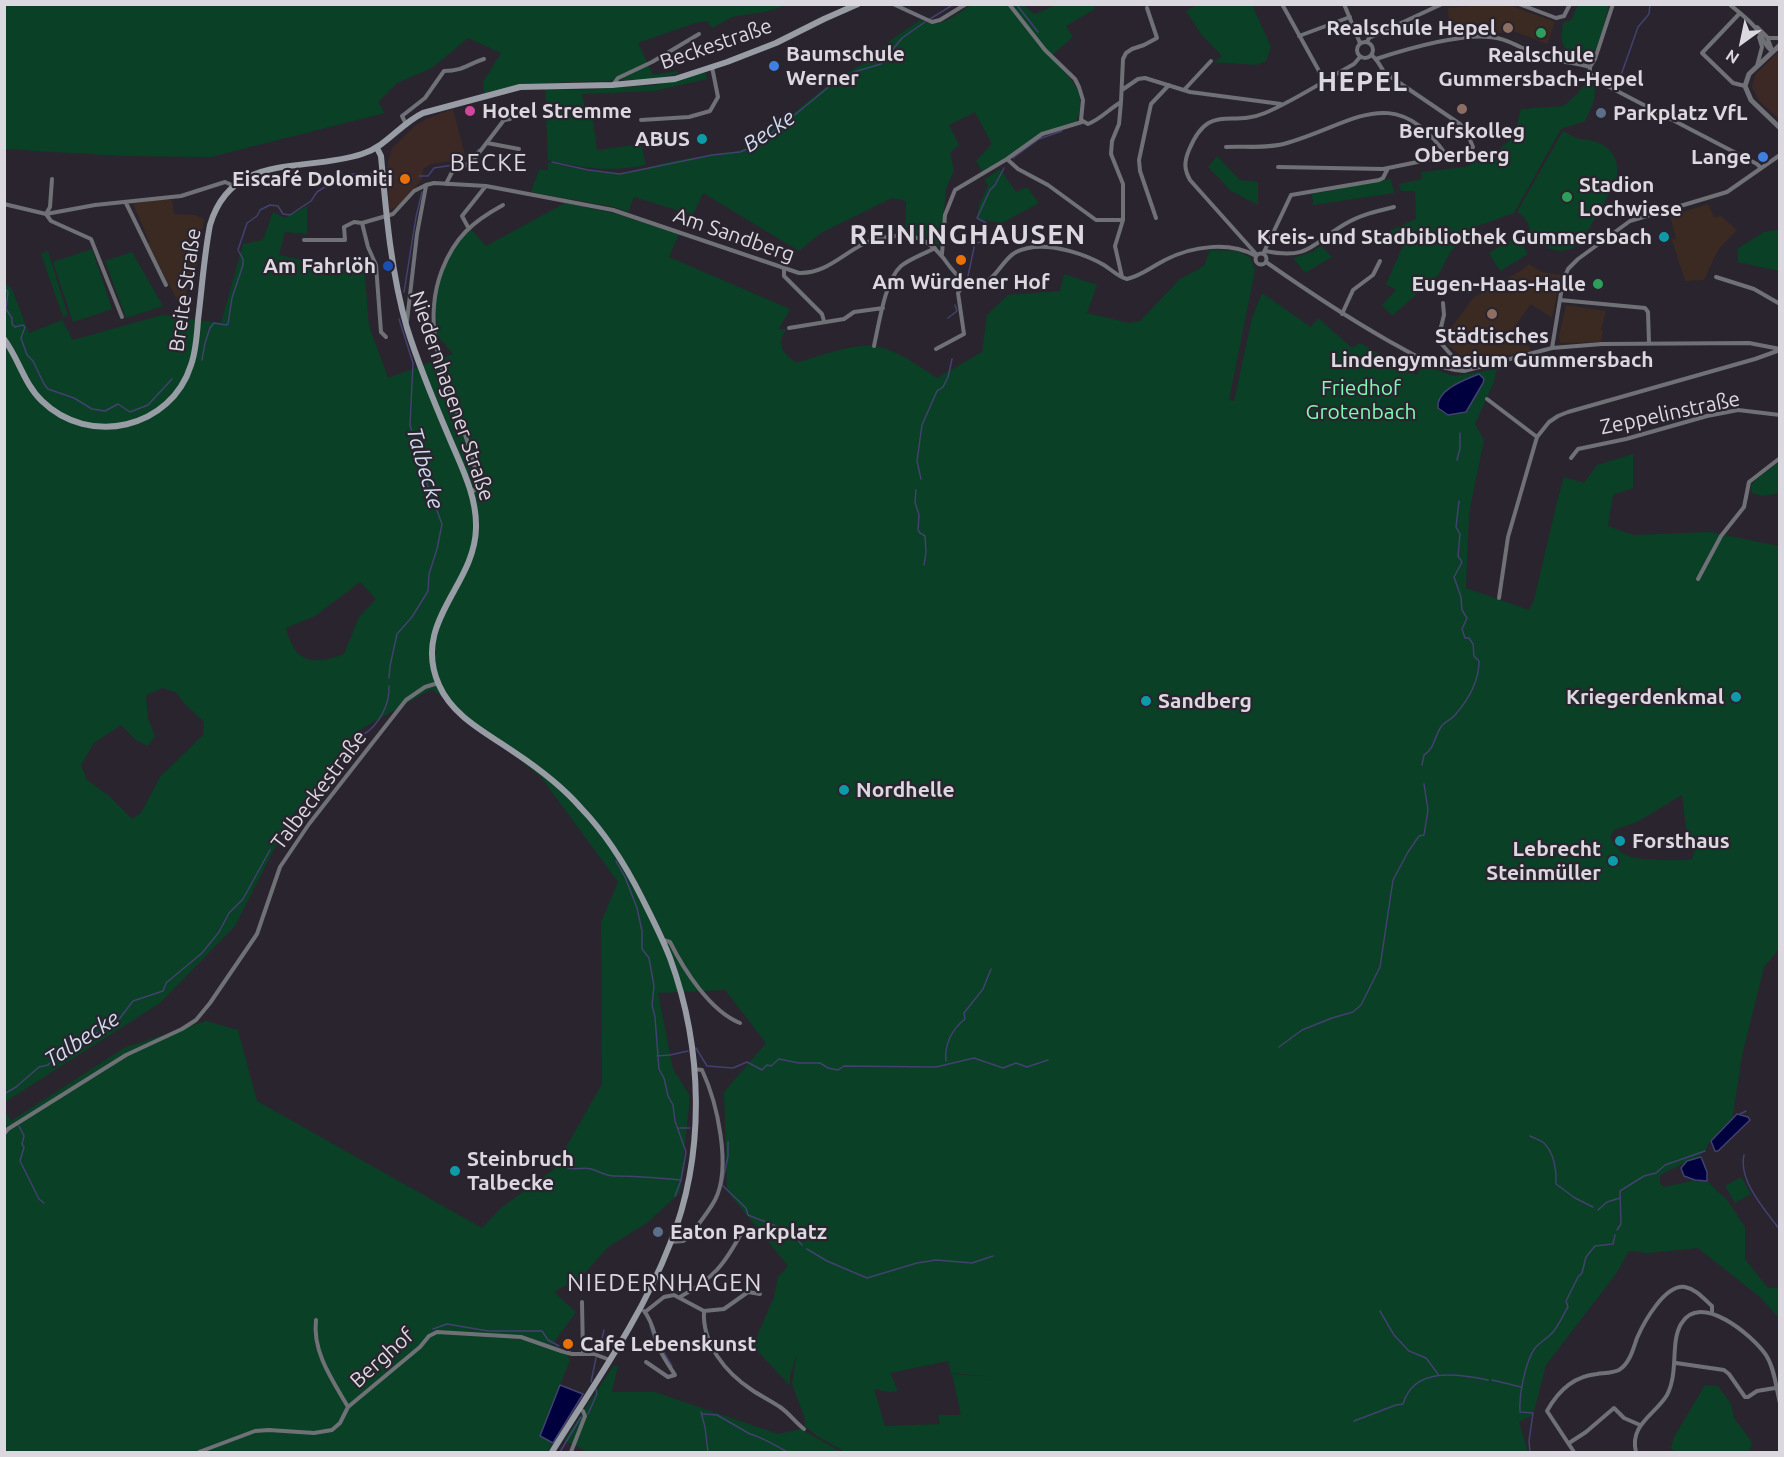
<!DOCTYPE html>
<html>
<head>
<meta charset="utf-8">
<style>
	body { margin:0 }
	#map { position:relative; width:1784px; height:1457px; overflow:hidden; background:#2a242f; font-family:Ubuntu,sans-serif }
	canvas { display:block }
	.frame { position:absolute; inset:0; border:6px solid #dcd8df; pointer-events:none }
	.north { position:absolute; left:1712px; top:12px; width:60px; height:60px; -webkit-text-stroke:4px #2a242f; paint-order:stroke; rotate:213deg; font-size:16px; font-weight:700; line-height:24px; text-align:center; color:#dcd8df }
	.north::after { content:''; display:block; margin:auto; width:21px; height:27px; background:#dcd8df; clip-path:polygon(50% 0,100% 100%,50% 72%,0 100%) }
</style>
</head>
<body>
<div id="map">
<canvas width="1784" height="1457"></canvas>
<div class="frame"></div>
<div class="north">N</div>
</div>
<script>
const context = document.querySelector('canvas').getContext('2d');
context.lineJoin = 'round';
function fill(path, color) { context.fillStyle = color; context.fill(path, 'evenodd'); }
function trace(path, color, width, dash) { context.strokeStyle = color; context.lineWidth = width; context.lineCap = dash ? 'butt' : 'round'; context.setLineDash(dash || []); context.stroke(path); }
function drawText(font, color, halo, rows, align = 'center') {
  context.font = font + ' Ubuntu,sans-serif'; context.lineWidth = 4.5; context.setLineDash([]); context.textBaseline = 'middle'; context.strokeStyle = halo; context.fillStyle = color; for (const [text, x, y, turn = 0] of rows) {
    context.save(); context.translate(x, y); context.rotate((+turn || 0) * Math.PI / 180); context.textAlign = isNaN(turn) ? turn : align; if (halo) context.strokeText(text, 0, 0); context.fillText(text, 0, 0); context.restore();
  }
}
const commercial = new Path2D(`
	M1779,51V119L1759,101L1752,87L1755,75Z
	M453,109L466,159L431,164L423,169L422,179L401,204L389,211L388,163L392,148L415,126L426,119Z`);
const education = new Path2D(`
	M1487,5H1509L1555,22L1547,44L1516,32L1463,36L1462,23L1449,24L1448,8Z
	M157,199L172,200L174,214L195,215L204,219L197,265L188,285L183,306H180L148,243H150L133,204Z
	M1708,204L1714,217L1721,216L1737,230L1718,250L1704,280L1685,281L1672,240L1676,238L1670,216Z
	M1529,264L1542,272L1561,275L1552,318L1531,304L1513,329L1515,331L1512,336L1516,339L1518,338L1530,347L1531,351L1468,362L1442,340L1473,298L1522,270Z
	M1566,305L1606,311L1601,330H1603L1601,342L1560,343L1559,336Z`);
const green = new Path2D(`
	M4,5H786L769,11L732,17L712,28L707,21L695,23L638,43L653,75L677,71L678,74L654,79L520,84L484,93L483,82L501,53L468,38L432,68L397,83L378,102L385,113L211,157L122,156L5,149Z
	M971,5H1023L1035,14L1056,5H1093L1095,9L1066,26L1073,37L1050,57C1069,77 1090,92 1076,122L1042,134L984,174L976,161L992,144L975,112L949,125L959,145L950,153L954,170L946,189L942,234L939,246L927,237L905,234L906,201L892,198L821,233L799,251L703,193L693,215L634,197L628,212L614,207L531,192L539,170H548V162L588,171L622,174L673,161L742,150L772,130L836,79L873,58L891,40L920,20C941,30 953,16 971,5Z
	M1198,5H1252L1271,47L1266,61L1256,65L1214,62L1222,56L1201,34L1186,11Z
	M1578,5H1609L1602,32L1591,61L1568,57L1561,38L1563,23L1571,20Z
	M705,72L707,79L654,91L582,94L584,105L591,107L597,150L641,144L646,165C608,173 585,168 548,160L545,89L581,90L656,85Z
	M1589,78C1601,92 1592,106 1585,121L1561,129L1514,213L1478,226L1451,251L1439,274L1392,316L1382,305L1396,290L1386,284L1403,246L1389,231L1416,219L1415,191H1401L1399,184L1422,179L1421,172L1465,167L1497,151L1514,137L1521,109L1564,106L1578,93Z
	M1563,131C1567,133 1571,136 1576,138C1580,140 1585,139 1589,140C1612,145 1621,160 1616,182L1582,241C1567,256 1545,253 1533,235C1526,223 1530,220 1517,212Z
	M1217,156L1240,180L1258,182V205L1231,191L1208,167Z
	M1000,169L1016,192L1027,187L1039,203L1002,223L977,219L979,205L988,186L985,179Z
	M1391,179L1394,193L1313,205L1312,194Z
	M565,203L613,213L679,234L669,257L790,309L779,329H787C775,342 783,355 797,363C816,357 855,343 875,346C898,350 918,366 937,378L982,352L987,315L1008,295L1060,291L1064,274L1097,285L1087,313L1129,323L1140,321L1180,279L1204,266L1210,250L1237,251L1250,257L1255,270L1229,400L1234,401L1252,318L1262,293L1311,327L1318,318L1352,348L1360,343L1417,375L1423,365L1454,376L1497,369L1493,384L1475,424L1484,440L1469,513L1466,588L1529,610L1534,600L1558,498L1564,477L1584,483L1597,465L1633,454V488L1613,495L1608,526L1633,535L1710,532L1779,546V949L1764,967L1742,1056L1732,1121L1709,1142L1705,1151L1699,1156L1660,1175V1184L1664,1187L1695,1180L1708,1182L1727,1200L1745,1227V1259L1768,1288H1779V1318L1761,1298L1698,1248L1649,1253L1629,1251L1616,1274L1546,1365L1533,1415L1519,1422L1528,1452H845L817,1436L805,1426L804,1416L792,1384L797,1354L790,1376V1386L753,1346L774,1297L778,1277L788,1266L727,1191L724,1092L766,1043L725,990L658,993L673,1069L690,1096L680,1193L647,1223L608,1247L584,1274L554,1292L576,1312L552,1345L565,1350L570,1360L540,1436L553,1444L547,1452H5L4,1109L11,1121L124,1048L206,1021L238,1030L257,1101L482,1228L501,1208L553,1170L602,1084L601,922L618,882L541,777L432,689L356,732L289,820L235,926L160,1003L5,1102V283L12,289L29,333L62,320L73,340L162,315L221,323L243,244L263,240L273,212L285,218L307,206V234L285,232L279,255L337,267L357,257L364,265L369,326L388,378L453,354L437,335L435,292L447,259L469,227L486,246ZM360,582L376,599L359,617L344,654C312,666 295,663 286,628L315,616ZM163,688L177,693L183,702L204,722L203,735L160,777L141,813L132,819L109,796L87,780L81,765L94,743L121,725L136,740L148,746L155,736L148,718L146,695ZM1682,795L1687,836L1698,837L1692,860C1677,860 1634,862 1622,853C1618,850 1614,843 1610,838L1614,830L1637,822ZM948,1361L951,1373L996,1377L952,1374L961,1415H938L940,1424L885,1426L874,1389L890,1392L898,1391L890,1373Z
	M1777,230L1779,233V271L1738,262L1737,249L1764,232Z
	M1517,236L1528,254L1500,271L1489,253Z
	M1321,246L1332,257L1305,273L1293,258L1312,252Z
	M92,249L112,309L73,322L53,262Z
	M48,251L68,316L63,317L41,254Z
	M132,252L163,306L126,318L105,261Z
	M1779,462V493L1763,496L1752,493L1751,486L1756,479Z
	M1741,1177L1746,1184L1744,1186L1746,1185L1751,1194L1735,1203L1725,1186Z
	M613,1366H618L612,1392H655L778,1434L801,1429L841,1452H588L564,1440Z
	M1705,1385L1718,1386L1731,1404L1734,1418L1752,1442L1749,1452H1674L1671,1448L1674,1437Z`);
const water = new Path2D(`
	M1479,374L1484,379L1483,383L1466,412L1448,415L1438,408C1436,390 1464,380 1479,374Z
	M1737,1114L1748,1117L1750,1120L1718,1151H1715L1711,1141Z
	M1701,1157L1707,1172V1181L1695,1180L1684,1176L1681,1168L1687,1161Z
	M560,1385L583,1394L553,1443L540,1436Z`);
const stream = new Path2D(`
	M1017,5L1038,32
	M930,19L954,4
	M1620,78L1638,27L1649,14L1650,4
	M1013,158L1039,139L1062,131
	M552,162L588,170L620,174L712,155L740,152L752,147L780,127L837,80L857,71L881,64L902,38L925,22
	M419,176H428L434,168L466,163L479,149
	M968,276L975,243L982,242L985,235L983,231L986,223L977,218L990,190L995,185L1004,168
	M4,288L8,292L6,309L12,318V324L15,327L23,325L25,327L21,338L27,355L33,361L44,384L48,389L74,398L92,409L105,411L118,404L130,412L148,405L172,379
	M404,292L416,217L422,192
	M948,318L957,311L955,305
	M202,360L205,343L210,328L214,323L226,325L228,324L232,298L243,265V259L238,250L247,223L257,216L260,210L270,205L278,206L283,214L290,215L311,201L317,192L340,177L353,174H377
	M1457,460L1460,448V433
	M921,479L917,461L922,425L937,391L943,387L948,377L952,359
	M916,490L915,502L919,515L918,530L920,533L925,536L926,552L924,565
	M389,678L390,666L397,634L412,617L428,591L429,574L437,549L442,524L424,476L410,425L413,363L399,319
	M364,734C379,725 390,704 389,686
	M1422,765L1424,755C1435,748 1434,737 1441,727C1444,722 1451,720 1455,715C1469,699 1479,682 1479,661L1474,656L1473,644L1469,638H1465L1462,629L1467,618L1462,610L1461,597L1454,577L1462,562L1458,556L1460,534L1456,527L1459,501
	M616,861L625,877L637,908L642,931V949L649,958L654,986L652,1005L655,1017L659,1069L664,1078L668,1096L673,1105L675,1121L686,1152L681,1180L675,1196
	M1279,1047L1302,1030L1332,1018L1353,1012L1361,1005L1380,967L1393,880L1408,852L1419,836L1424,835L1428,810L1424,784
	M696,1048L707,1066L733,1068L747,1062L762,1070L767,1065L771,1066L779,1059L799,1063H820L828,1068L838,1070L844,1066L936,1067L974,1058L1003,1068L1016,1063L1027,1067L1048,1060
	M657,1056L670,1055L688,1051
	M946,1061C944,1045 952,1029 965,1019L964,1013L983,989L991,969
	M4,1094L16,1087L39,1067L48,1065L61,1051L86,1036L103,1031L117,1022L133,1001L163,991L166,983L202,953L219,932L229,913L243,899L270,850
	M1740,1114L1746,1111
	M19,1126L24,1136L22,1144L24,1147L20,1161L39,1199L44,1203
	M679,1128H690
	M1530,1136C1534,1138 1540,1140 1544,1143C1554,1153 1557,1171 1556,1184L1575,1198L1593,1207
	M728,1142V1156L722,1185L746,1208L748,1215L791,1232L802,1245
	M1744,1155C1738,1181 1766,1211 1780,1230
	M568,1168C576,1170 583,1167 591,1169C599,1171 606,1176 614,1176C636,1176 659,1178 681,1180
	M1598,1210L1607,1202L1620,1198
	M1617,1230L1621,1224L1620,1191L1644,1176L1656,1173L1665,1165L1705,1151
	M807,1249L827,1261L867,1278L917,1263L936,1260L972,1263L993,1256
	M1380,1311L1394,1335L1409,1351L1426,1358L1438,1374
	M650,1326L654,1339
	M433,1329L447,1324L488,1331H542L548,1340L559,1346
	M662,1349L672,1366
	M599,1351L604,1330
	M1492,1380L1521,1387
	M591,1382L596,1358
	M701,1412L705,1427L708,1452
	M588,1414L597,1394L596,1389
	M703,1414L717,1415L750,1434C759,1436 779,1447 787,1452
	M1354,1421L1396,1405L1403,1404C1414,1366 1459,1374 1488,1380
	M560,1452L581,1417
	M1530,1452L1529,1441L1533,1413L1520,1412C1519,1395 1525,1362 1535,1348C1540,1342 1548,1338 1553,1332C1559,1325 1563,1315 1568,1307L1566,1301L1578,1277L1582,1273L1586,1257L1595,1246L1613,1244L1615,1235`);
const minor = new Path2D(`
	M893,4L932,22L940,20L966,4
	M1009,4L1045,50L1075,79L1079,87L1083,100L1081,120L1088,124C1101,119 1109,109 1121,102L1119,124L1112,141L1111,154L1123,184V220L1115,246L1122,277
	M1282,4L1324,80
	M1344,4L1360,43
	M1519,4L1556,18L1564,16L1570,4
	M1729,4C1739,12 1751,21 1758,31C1764,38 1764,46 1772,51
	M1740,13L1702,53L1733,83L1745,86
	M1757,27L1767,37L1772,50
	M1299,36L1350,17
	M1769,38H1780
	M1357 50a8 8 0 1 1 16 0a8 8 0 1 1-16 0Z
	M1367,42L1369,38L1442,4
	M1376,59C1407,49 1458,34 1489,37C1508,38 1524,50 1541,57C1556,62 1574,62 1590,67
	M1757,66L1762,47L1759,37
	M1590,67V73L1594,79L1757,164L1761,168
	M1590,67L1595,59L1613,4
	M613,85L618,78L652,62L699,34
	M1122,90L1138,79L1145,78L1190,92L1281,104
	M1184,90L1211,61
	M1121,102L1123,59L1126,53L1132,49L1144,45L1157,38L1147,8
	M641,120L689,117L710,111L718,97L712,67
	M406,124L402,116L425,98L444,71C464,71 467,64 484,59
	M487,143L519,149
	M1226,147C1245,146 1268,149 1287,143C1352,125 1394,79 1447,156
	M1007,159L1018,169L1048,185L1096,220H1123
	M1278,167L1383,169L1462,153L1470,151L1473,147L1468,135L1460,124L1385,73C1380,67 1378,59 1371,55
	M52,179L50,207L46,214L51,221L91,239L122,317
	M446,184L452,172L472,162L504,120L510,119
	M126,203L166,285
	M4,204L46,214L95,205L181,196L225,182L232,185
	M1156,218L1140,171L1139,160L1151,104L1169,85
	M362,223L368,247L376,265L381,332L386,337
	M468,227L462,216L485,187
	M304,240H345L344,227L354,222L362,223L393,214L414,191L426,185L434,183L486,186L613,210L799,273C832,274 849,244 881,238C915,231 931,239 950,267C956,274 962,282 971,284C992,289 999,264 1013,254C1018,250 1027,248 1034,247C1056,245 1085,254 1104,265C1112,270 1118,277 1127,279C1141,276 1153,266 1165,260C1192,246 1229,241 1256,256
	M1265,251C1310,260 1311,244 1345,224C1360,215 1377,211 1394,207
	M1255.5 259a5.5 5.5 0 1 1 11 0a5.5 5.5 0 1 1-11 0Z
	M942,254L945,215L955,190L1007,159L1042,134L1082,122
	M1263,254L1291,195L1379,180L1383,178L1388,168
	M1257,255L1190,180C1184,169 1184,162 1189,150C1209,102 1229,128 1265,113C1296,100 1325,80 1354,64L1360,57
	M1266,262C1306,290 1345,316 1387,340C1412,354 1435,369 1464,371L1552,348L1602,344L1749,343L1780,349
	M784,268V276L822,314L824,321
	M1716,277L1754,289L1780,304
	M1560,300L1645,308L1648,312L1649,343
	M1443,303L1444,315L1439,335L1440,342L1464,370
	M1342,314L1353,290L1373,275L1380,261
	M407,321L417,234L426,186
	M789,328L844,319L854,312L883,308
	M874,346C879,324 885,280 901,266C911,258 924,254 935,248
	M1552,348L1563,281L1568,269L1578,259L1630,221L1727,192L1780,155
	M936,349L964,334L958,293L965,282
	M1487,399L1537,437
	M1571,458L1578,449L1626,439L1707,416L1738,410L1780,415
	M471,493L477,488C477,467 469,446 462,426C443,374 421,325 442,270C455,237 472,222 503,205
	M1698,579L1721,536L1744,507L1749,482L1780,458
	M1499,598L1508,537L1537,437L1549,422L1558,416L1568,412L1755,359L1780,350
	M663,940L670,942C684,970 710,1011 740,1023
	M4,1134L8,1129L126,1055L182,1029L196,1020L210,1003L257,934L280,867L309,824L406,700L425,687L438,683
	M671,1242L683,1241L688,1238C697,1226 708,1213 715,1200C732,1167 717,1102 702,1070L694,1069
	M680,1297C714,1278 724,1265 742,1232
	M582,1302L583,1354
	M644,1311C654,1323 654,1337 660,1350C664,1359 670,1367 675,1375L668,1377L646,1362
	M704,1311L724,1309L748,1292L760,1294
	M645,1312L664,1297L674,1295L704,1311C702,1344 726,1373 752,1390C761,1396 771,1401 780,1407C789,1413 795,1422 804,1429
	M316,1320C312,1352 333,1381 348,1407
	M1676,1363L1724,1370L1729,1374L1745,1397H1748L1757,1391L1775,1388
	M1569,1443L1586,1432L1614,1408L1624,1418L1640,1425
	M199,1452L255,1431L269,1430L314,1433L332,1430L340,1423L348,1407L420,1347L429,1336L437,1332L521,1337L561,1351L572,1354H594L610,1360
	M571,1452L585,1416L583,1411L579,1408
	M1574,1452L1547,1411C1558,1391 1574,1376 1597,1374C1604,1373 1613,1373 1619,1370C1630,1363 1633,1349 1637,1338C1644,1322 1665,1284 1685,1287C1696,1289 1704,1299 1712,1306V1313
	M1636,1452C1629,1425 1655,1415 1667,1395C1679,1372 1670,1343 1681,1324C1700,1291 1752,1335 1766,1355C1775,1369 1776,1388 1780,1403`);
const tertiary = new Path2D(`
	M1780,45L1749,74L1745,86L1751,100L1780,128`);
const secondary = new Path2D(`
	M377,148L381,156C386,213 391,273 407,328C419,366 434,402 449,437C461,466 477,496 476,528C475,586 411,622 439,685C453,717 487,733 514,752C538,768 562,786 581,808C606,834 626,866 642,898C652,918 662,937 670,958C703,1048 706,1154 670,1244C641,1319 594,1384 552,1452
	M4,339C19,359 24,384 42,401C89,447 171,429 191,365C196,351 197,335 198,320C202,288 204,256 210,225C232,151 304,173 362,154C387,146 400,124 423,113L520,87L612,85L675,79L727,62L776,43L824,19L858,4`);
const markers = [
	[1508,28,6,"#8d6e63"],
	[1541,33,6,"#2e9e5b"],
	[774,66,6,"#3f7fe0"],
	[1462,109,6,"#8d6e63"],
	[470,111,6,"#d1479c"],
	[1601,113,6,"#5c6f8a"],
	[702,139,6,"#0f9aa8"],
	[1763,157,6,"#3f7fe0"],
	[405,179,6,"#e8710a"],
	[1567,197,6,"#2e9e5b"],
	[1664,237,6,"#0f9aa8"],
	[961,260,6,"#e8710a"],
	[388,266,6,"#1a4fb4"],
	[1598,284,6,"#2e9e5b"],
	[1492,314,6,"#8d6e63"],
	[1736,697,6,"#0f9aa8"],
	[1146,701,6,"#0f9aa8"],
	[844,790,6,"#0f9aa8"],
	[1620,841,6,"#0f9aa8"],
	[1613,861,6,"#0f9aa8"],
	[455,1171,6,"#0f9aa8"],
	[658,1232,6,"#5c6f8a"],
	[568,1344,6,"#e8710a"]
];
const poiNames = [
	["Realschule Hepel",1496,28,"right"],
	["Baumschule",786,54],
	["Werner",786,78],
	["Realschule",1541,55,"center"],
	["Gummersbach-Hepel",1541,79,"center"],
	["Hotel Stremme",482,111],
	["Parkplatz VfL",1613,113],
	["Berufskolleg",1462,131,"center"],
	["Oberberg",1462,155,"center"],
	["ABUS",690,139,"right"],
	["Lange",1751,157,"right"],
	["Eiscafé Dolomiti",393,179,"right"],
	["Stadion",1579,185],
	["Lochwiese",1579,209],
	["Kreis- und Stadbibliothek Gummersbach",1652,237,"right"],
	["Am Fahrlöh",376,266,"right"],
	["Am Würdener Hof",961,282,"center"],
	["Eugen-Haas-Halle",1586,284,"right"],
	["Städtisches",1492,336,"center"],
	["Lindengymnasium Gummersbach",1492,360,"center"],
	["Kriegerdenkmal",1724,697,"right"],
	["Sandberg",1158,701],
	["Nordhelle",856,790],
	["Forsthaus",1632,841],
	["Lebrecht",1601,849,"right"],
	["Steinmüller",1601,873,"right"],
	["Steinbruch",467,1159],
	["Talbecke",467,1183],
	["Eaton Parkplatz",670,1232],
	["Cafe Lebenskunst",580,1344]
];
const streetNames = [
	["Beckestraße",716,44,-19],
	["Am Sandberg",734,235,19],
	["Breite Straße",185,290,-82],
	["Niedernhagener Straße",452,396,71],
	["Zeppelinstraße",1670,413,-12],
	["Talbeckestraße",319,790,-53],
	["Berghof",382,1358,-42]
];
const parkNames = [
	["Friedhof",1361,388],
	["Grotenbach",1361,412]
];
const waterNames = [
	["Becke",769,131,-34],
	["Talbecke",425,468,74],
	["Talbecke",82,1039,-33]
];
const quarterNames = [
	["BECKE",489,163],
	["NIEDERNHAGEN",665,1283]
];
const districtNames = [
	["HEPEL",1363,82],
	["REININGHAUSEN",968,235]
];
fill(commercial, '#3c2926');
fill(education, '#3b2a21');
fill(green, '#0a4025');
fill(water, '#00003f');
trace(water, '#42416f', 1.5);
trace(stream, '#42416f', 1.5);
trace(minor, '#6f7177', 4);
trace(tertiary, '#6f7177', 5);
trace(secondary, '#989ca5', 6);
for (const [x, y, r, color] of markers) { const dot = new Path2D(); dot.arc(x, y, r, 0, 2 * Math.PI); context.fillStyle = color; context.fill(dot); trace(dot, '#2a242f', 2); }
drawText('bold 21px', '#dcd8df', '#2a242f', poiNames, 'left');
drawText('21px', '#dcd8df', '#2a242f', streetNames);
drawText('21px', '#7efcb5', '#2a242f', parkNames);
drawText('italic 22px', '#d0dcf0', '#2a242f', waterNames);
context.letterSpacing = '1.5px';
drawText('24px', '#dcd8df', '#2a242f', quarterNames);
context.letterSpacing = '0px';
context.letterSpacing = '1.5px';
drawText('bold 27px', '#dcd8df', '#2a242f', districtNames);
context.letterSpacing = '0px';
</script>
</body>
</html>
